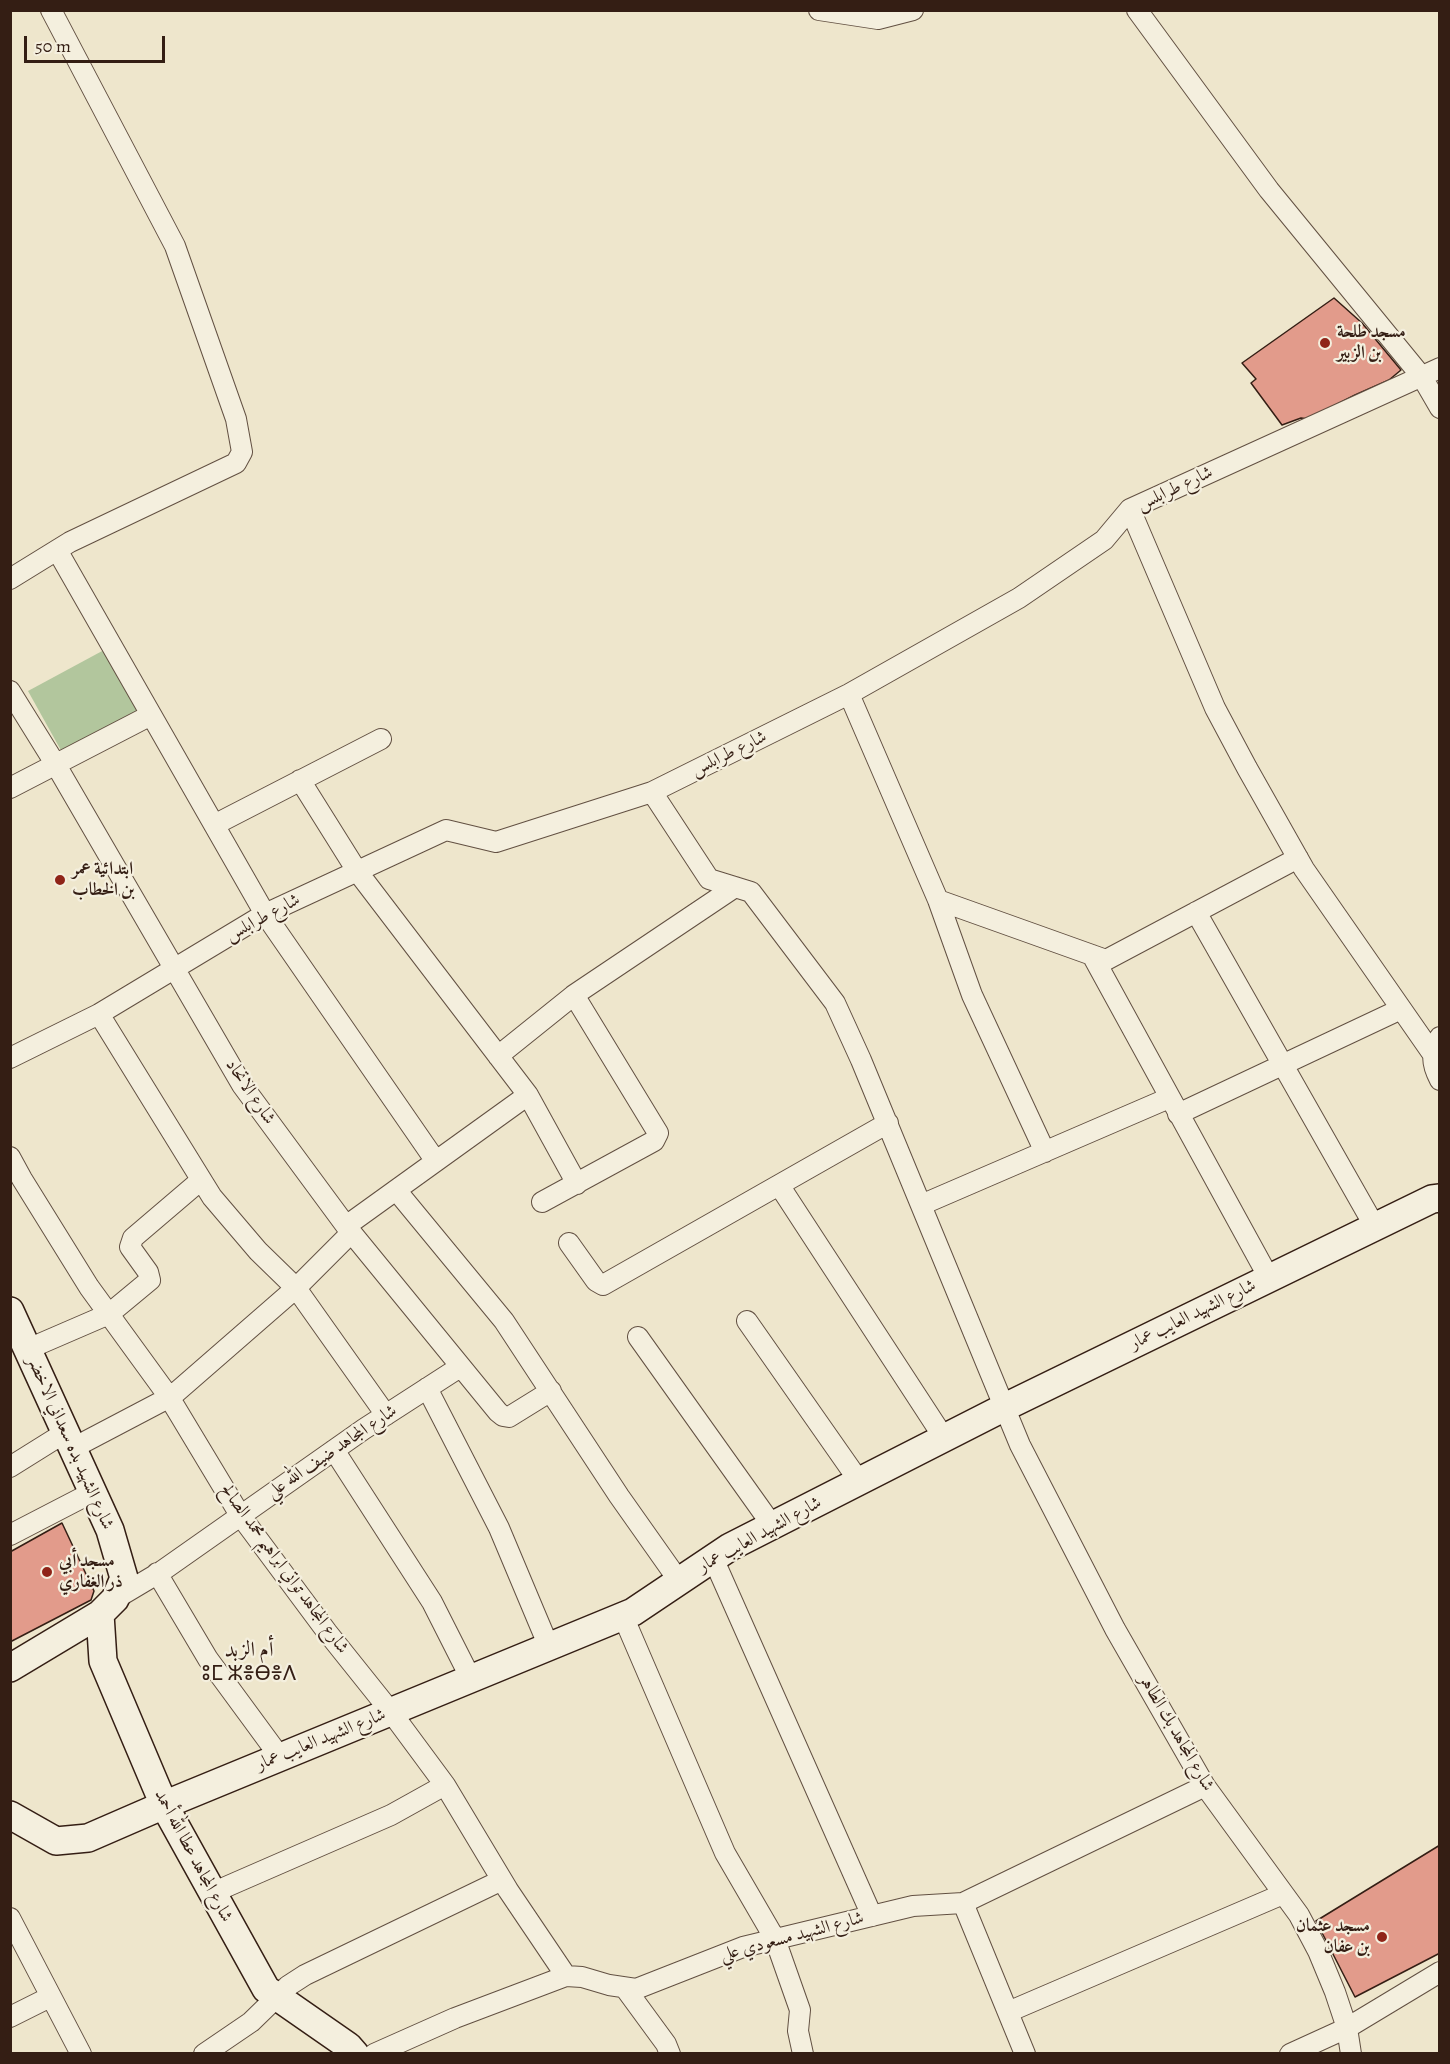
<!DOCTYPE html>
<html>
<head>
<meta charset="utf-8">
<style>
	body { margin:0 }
	#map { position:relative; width:1450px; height:2064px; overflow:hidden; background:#eee6cc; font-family:Alegreya,serif }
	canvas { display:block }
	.frame { position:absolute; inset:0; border:12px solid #341e14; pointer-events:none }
	.scale { position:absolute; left:24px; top:36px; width:141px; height:27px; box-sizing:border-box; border:3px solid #341e14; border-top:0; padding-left:8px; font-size:18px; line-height:21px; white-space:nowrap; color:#341e14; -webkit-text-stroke:4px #f4efde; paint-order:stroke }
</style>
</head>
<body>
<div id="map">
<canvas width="1450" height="2064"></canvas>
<div class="frame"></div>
<div class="scale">50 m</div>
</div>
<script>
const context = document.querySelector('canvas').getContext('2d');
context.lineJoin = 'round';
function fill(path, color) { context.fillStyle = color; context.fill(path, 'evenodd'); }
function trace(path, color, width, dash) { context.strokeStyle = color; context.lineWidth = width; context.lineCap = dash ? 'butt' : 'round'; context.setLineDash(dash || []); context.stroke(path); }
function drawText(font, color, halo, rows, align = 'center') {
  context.font = font + ' Alegreya,Amiri,"Noto Sans Tifinagh",serif'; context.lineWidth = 4.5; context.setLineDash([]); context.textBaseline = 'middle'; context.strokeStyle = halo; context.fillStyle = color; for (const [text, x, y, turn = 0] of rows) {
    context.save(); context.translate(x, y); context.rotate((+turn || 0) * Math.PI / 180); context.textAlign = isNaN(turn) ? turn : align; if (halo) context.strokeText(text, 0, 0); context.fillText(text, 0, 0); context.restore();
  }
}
const green = new Path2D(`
	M104,650L140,712L63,754L28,691Z`);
const building = new Path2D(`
	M1334,298L1362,323L1401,370L1389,380L1355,395L1308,419L1301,418L1282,425L1251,383L1256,379L1242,363Z
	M62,1523L94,1591L91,1600L10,1642V1552Z
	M1440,1845V1953L1355,1997L1316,1921Z`);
const street = new Path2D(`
	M819,10L878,19L913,10
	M1137,10L1269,190L1422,377L1440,408
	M1130,509L1215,708L1247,768L1304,869L1432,1053
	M57,550L265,914L435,1160
	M10,579L70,542L236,463L242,452L236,419L175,246L51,10
	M10,691L56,765L242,1085L346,1226L498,1412L503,1416L509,1417L551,1391
	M849,694L938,900L972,995L1045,1152
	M300,780L357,871L528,1095L577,1184
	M10,788L151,715
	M652,792L709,879L751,892L835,1003L861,1060L1020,1445L1115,1629L1205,1786L1299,1915L1318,1951L1335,1992L1347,2028L1351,2054
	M214,825L381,739
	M938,900L1106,960L1298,858
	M1196,912L1375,1227
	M1092,955L1269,1278
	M99,1014L212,1197L258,1251L296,1288L386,1415
	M1440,1037C1431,1054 1431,1063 1440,1080
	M498,1056L574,995L735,887
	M10,1058L99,1014L265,914L446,830L496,842L652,792L849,694L1019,598L1104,540L1130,509L1440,368
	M1178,1114L1401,1009
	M10,1157L22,1179L89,1287L169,1397L240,1515L327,1632L391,1712L445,1785L508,1890L566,1976
	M779,1185L944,1438
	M396,1190L504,1321L619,1496L679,1581
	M542,1202L654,1141L658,1133L574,995
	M921,1205L1169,1098
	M346,1226L528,1095
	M569,1243L596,1281L603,1285L888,1123
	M747,1321L859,1481
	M638,1337L772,1525
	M28,1349L109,1314L150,1280L148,1272L130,1247L133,1238L201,1180
	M427,1388L499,1528L549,1647
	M73,1448L172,1396L296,1288L351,1233
	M334,1450L432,1602L471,1679
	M10,1467L66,1432
	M10,1535L93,1492
	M713,1558L872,1916
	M157,1573L208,1659L280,1757
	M115,1599L162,1571L364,1429L460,1367
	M623,1616L725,1853L775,1939L800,2010L798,2031L803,2054
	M212,1893L391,1815L445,1785
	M963,1903L1025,2054
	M10,1918L81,2054
	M625,1988L666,2044L670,2054
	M1008,2012L1283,1894
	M10,2017L50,1997
	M204,2054L251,2022L288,1986L305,1975L502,1880
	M374,2054L455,2018L566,1976L582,1977L609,1985L636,1989L743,1947L913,1906L963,1903L1205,1786
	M1290,2054L1347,2028L1440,1972`);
const secondary = new Path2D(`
	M10,1311L110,1530L124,1578L115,1599L100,1614L10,1668
	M100,1614L103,1661L164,1805L266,1989L348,2046L355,2054
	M10,1815L56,1841L88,1838L164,1805L633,1612L730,1547L1005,1407L1432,1199L1440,1198`);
const markers = [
	[1325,343,6,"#8f2418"],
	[60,880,6,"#8f2418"],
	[47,1572,6,"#8f2418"],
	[1382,1937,6,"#8f2418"]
];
const poiNames = [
	["مسجد طلحة",1337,333],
	["بن الزبير",1337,354],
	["ابتدائية عمر",72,870],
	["بن الخطاب",72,891],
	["مسجد أبي",59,1562],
	["ذر الغفاري",59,1583],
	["مسجد عثمان",1370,1927,"right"],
	["بن عفان",1370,1948,"right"]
];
const streetNames = [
	["شارع طرابلس",1175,489,-25],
	["شارع طرابلس",729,754,-26],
	["شارع طرابلس",263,918,-28],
	["شارع الاتحاد",250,1092,56],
	["شارع الشهيد العايب عمار",1193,1315,-26],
	["شارع الشهيد بده سعداني الاخضر",70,1443,66],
	["شارع المجاهد ضيف الله علي",332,1452,-34],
	["شارع الشهيد العايب عمار",760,1535,-29],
	["شارع المجاهد تواتي ابراهيم محمد الصالح",284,1569,54],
	["شارع المجاهد بك الطاهر",1176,1733,60],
	["شارع الشهيد العايب عمار",321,1740,-22],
	["شارع المجاهد عطا الله أحمد",193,1856,62],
	["شارع الشهيد مسعودي علي",792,1937,-15]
];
const quarterNames = [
	["أم الزبد",249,1651],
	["ⵓⵎ ⵣⴻⴱⴻⴷ",249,1675]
];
fill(green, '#b2c69d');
fill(building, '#e29b8b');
trace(building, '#341e14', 1.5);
trace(street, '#625042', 22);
trace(secondary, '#341e14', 30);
trace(street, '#f4efde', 20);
trace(secondary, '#f4efde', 27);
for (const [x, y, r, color] of markers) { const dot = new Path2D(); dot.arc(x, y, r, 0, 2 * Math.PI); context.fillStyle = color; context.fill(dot); trace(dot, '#f4efde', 2); }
drawText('bold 18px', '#341e14', '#f4efde', poiNames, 'left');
drawText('18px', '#341e14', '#f4efde', streetNames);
drawText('21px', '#341e14', '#f4efde', quarterNames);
</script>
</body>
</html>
